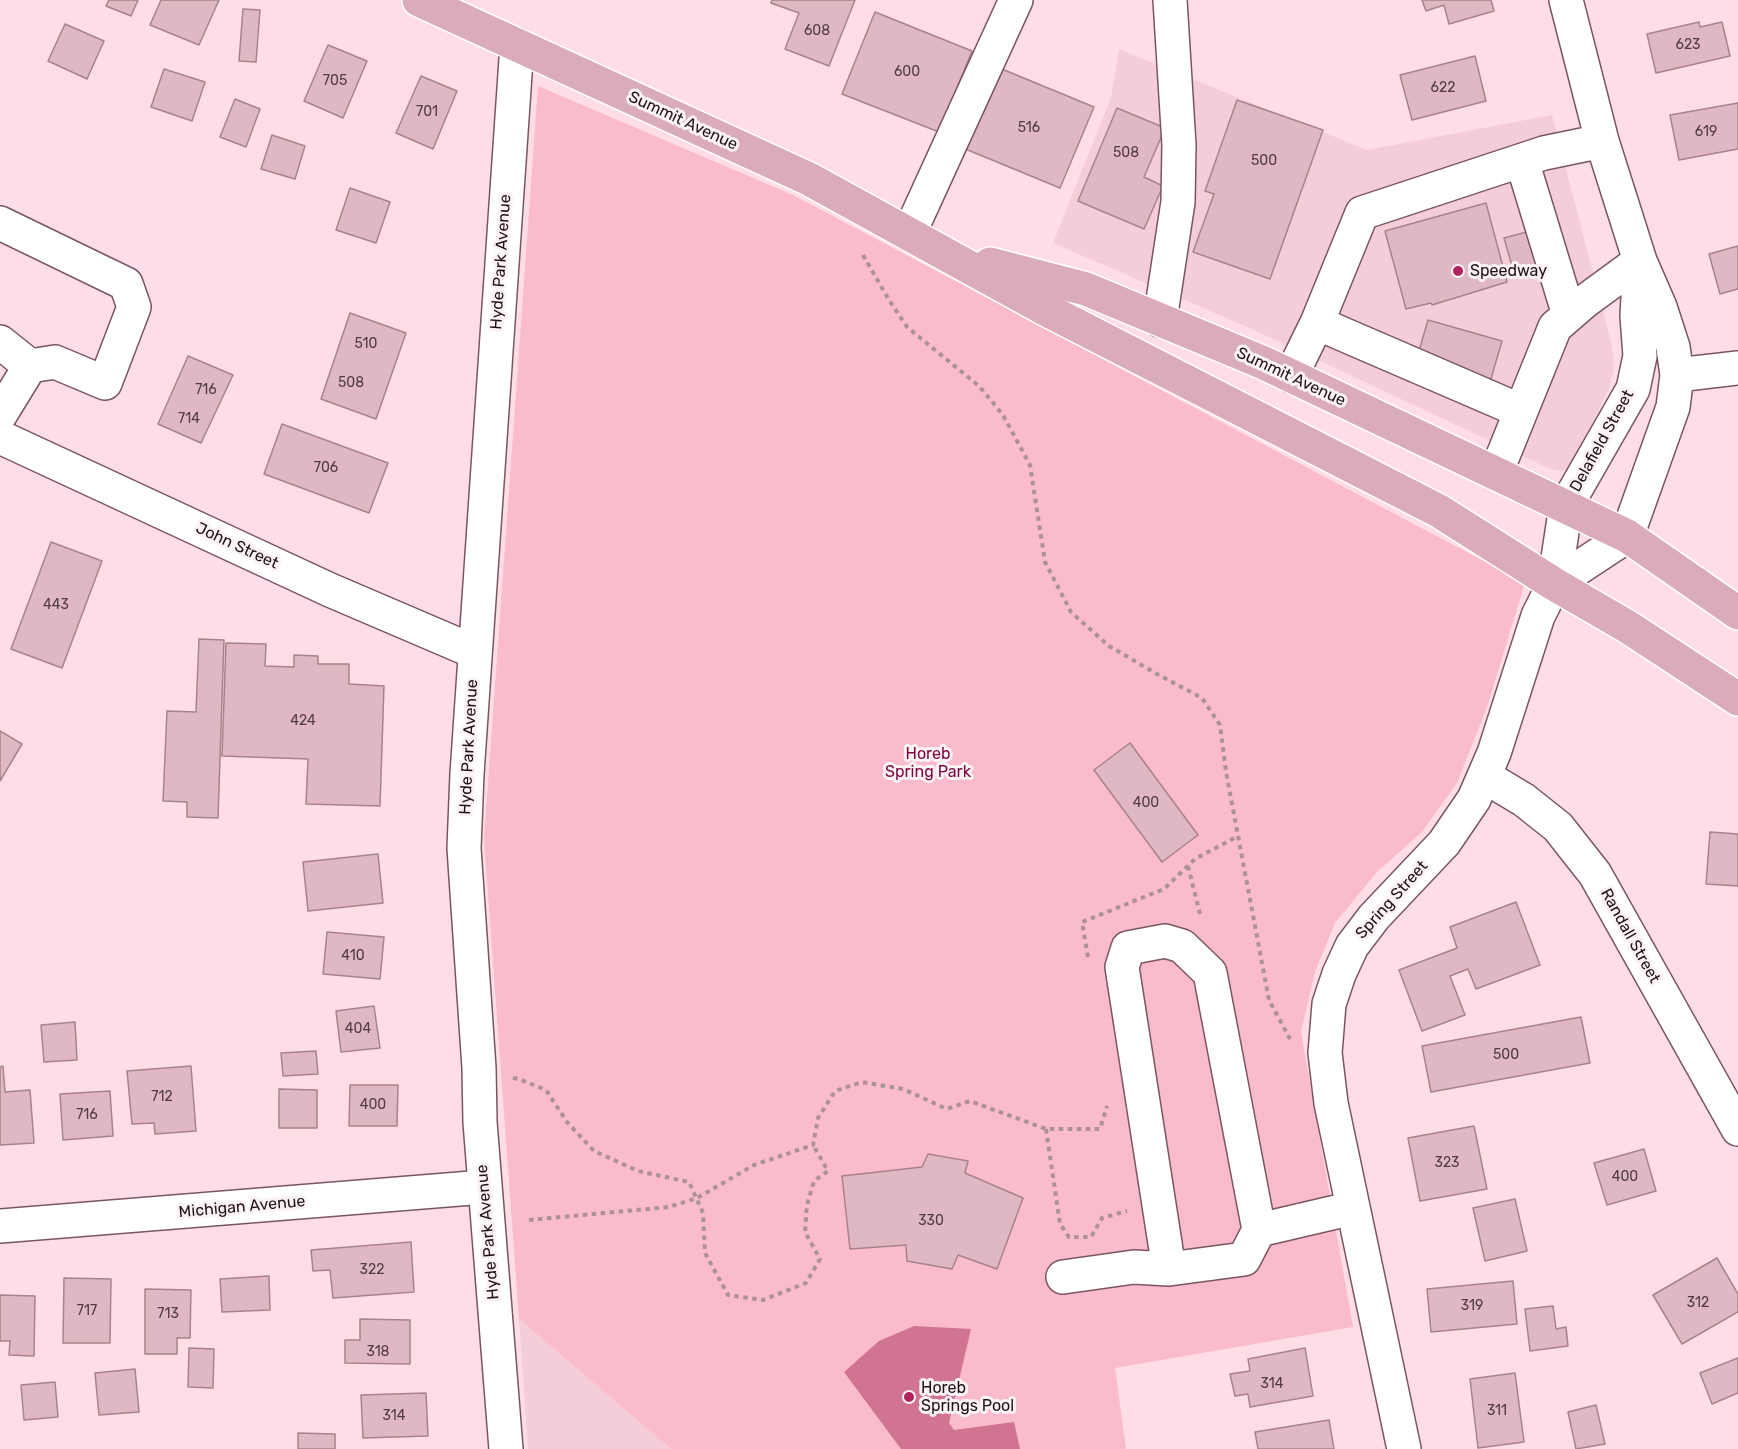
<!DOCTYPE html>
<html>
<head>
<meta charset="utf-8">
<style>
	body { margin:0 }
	canvas { display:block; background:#ffdde6 }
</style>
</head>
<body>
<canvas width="1738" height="1449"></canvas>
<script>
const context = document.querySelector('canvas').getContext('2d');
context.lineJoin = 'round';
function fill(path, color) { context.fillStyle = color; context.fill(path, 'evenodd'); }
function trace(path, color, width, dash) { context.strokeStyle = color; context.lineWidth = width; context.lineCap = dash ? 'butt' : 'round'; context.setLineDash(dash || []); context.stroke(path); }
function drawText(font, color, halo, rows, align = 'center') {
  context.font = font + ' Rubik,sans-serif'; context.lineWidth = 6; context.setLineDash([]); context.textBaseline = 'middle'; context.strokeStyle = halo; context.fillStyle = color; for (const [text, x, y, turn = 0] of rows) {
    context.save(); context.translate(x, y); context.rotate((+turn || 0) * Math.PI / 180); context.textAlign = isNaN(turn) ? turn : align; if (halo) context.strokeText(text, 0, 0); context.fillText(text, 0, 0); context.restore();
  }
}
const built = new Path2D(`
	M1119,49L1367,150L1552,115L1612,346L1614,367L1610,386L1572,467L1561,471L1550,469L1254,330L1053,243L1111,98Z
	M519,1319L671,1449H528Z`);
const green = new Path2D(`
	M538,86L793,195L1525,583L1486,710L1457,783L1422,832L1377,872L1335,923L1315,972L1301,1032L1353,1327L1115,1368L1126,1449H671L519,1319L484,839Z`);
const water = new Path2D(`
	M914,1326L971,1329L949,1423L954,1430L1014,1422L1020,1449H901L844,1372L879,1341Z`);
const building = new Path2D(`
	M109,0H138L131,16L106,6Z
	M161,0H219L199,45L150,25Z
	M772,0H855L829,66L785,49L799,13L771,3Z
	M1422,0H1491L1494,11L1449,24L1444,5L1426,11Z
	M243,9L260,10L256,62L239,61Z
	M875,12L972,51L939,132L842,94Z
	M1699,22L1700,27L1722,22L1730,56L1656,73L1647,34Z
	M65,24L104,41L87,79L48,61Z
	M328,45L367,61L343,118L304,101Z
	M1475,56L1486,101L1412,120L1400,75Z
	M997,67L1094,107L1060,188L963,148Z
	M164,69L205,82L192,121L151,107Z
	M421,76L457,91L433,149L396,133Z
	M235,99L260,109L246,147L220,137Z
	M1237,100L1323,130L1270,279L1193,252L1214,194L1205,191Z
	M1738,103V149L1679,160L1670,115Z
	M1117,108L1165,128L1144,177L1163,186L1144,229L1078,201Z
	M272,135L305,146L295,179L261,169Z
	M350,188L390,202L376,243L336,230Z
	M1486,203L1507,282L1432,305L1431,303L1406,309L1385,231Z
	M1542,228L1553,266L1515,276L1504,238Z
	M1738,246V289L1720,294L1709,254Z
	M350,313L406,333L376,419L321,399Z
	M1428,320L1502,341L1488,389L1414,368Z
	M188,356L233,375L201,443L158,424Z
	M282,424L388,463L369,513L264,474Z
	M51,542L102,561L62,668L11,649Z
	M199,639L224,640L218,818L187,817V802L163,801L167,711L196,712Z
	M226,643L266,644L265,666L294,667V655L318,656V664H349V684L384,686L380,806L306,804L308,759L222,756Z
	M0,731L22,744L0,781Z
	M1130,743L1198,835L1162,862L1094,770Z
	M1710,832L1738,834V886L1706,884Z
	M378,854L383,903L308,911L303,862Z
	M1516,902L1540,965L1476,989L1468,969L1450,976L1465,1015L1422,1031L1399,970L1457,948L1450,927Z
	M327,932L384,937L380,979L323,974Z
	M374,1006L380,1048L341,1052L336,1011Z
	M1581,1017L1590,1063L1431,1092L1422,1046Z
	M75,1022L77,1060L44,1062L41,1025Z
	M316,1051L318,1074L283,1076L281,1053Z
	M3,1066L5,1092L30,1090L34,1143L0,1145V1067Z
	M191,1066L196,1131L155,1134L154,1123L132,1124L127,1071Z
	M350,1085H398L397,1126H349Z
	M279,1089L317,1090V1128H279Z
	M110,1091L113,1136L63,1140L60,1094Z
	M1474,1126L1487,1189L1420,1201L1408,1138Z
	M1644,1149L1656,1191L1607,1205L1594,1163Z
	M928,1154L968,1161L965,1173L1023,1198L997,1269L958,1255L952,1269L907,1261L906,1245L850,1249L842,1176L922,1167Z
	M1515,1199L1527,1251L1485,1261L1473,1208Z
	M411,1242L414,1292L333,1298L330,1270L313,1271L311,1250Z
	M1717,1258L1738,1294V1312L1682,1344L1653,1295Z
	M269,1276L270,1310L222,1312L220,1279Z
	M64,1278L111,1279L110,1343H63Z
	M1513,1281L1517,1324L1431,1332L1427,1289Z
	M145,1289L191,1290L190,1338H177V1354H145Z
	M0,1295L35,1296L34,1356L9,1355L10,1341H0Z
	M1553,1306L1556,1329L1566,1327L1568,1346L1530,1351L1525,1309Z
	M360,1319L410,1320V1364L345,1363V1340H360Z
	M189,1348L214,1349L213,1388L188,1387Z
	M1305,1348L1313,1396L1250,1407L1248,1394L1235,1396L1230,1374L1250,1371L1248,1359Z
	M1738,1358V1393L1712,1404L1700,1373Z
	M135,1369L139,1412L99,1415L95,1373Z
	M1515,1373L1524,1442L1478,1448L1470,1379Z
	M55,1382L58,1417L24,1420L21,1385Z
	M426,1393L428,1436L363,1438L361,1395Z
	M1596,1405L1605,1444L1576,1449L1568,1412Z
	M1329,1420L1334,1449H1258L1255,1432Z
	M298,1433L335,1434V1449H298Z`);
const path = new Path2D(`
	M863,255L889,300L907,327L979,386L1003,415L1030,465L1045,562L1071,612L1109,646L1157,674L1202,698L1220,725L1226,772L1269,1000L1290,1039
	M1188,866L1201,918
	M1088,957L1082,922L1164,889L1195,859L1238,836
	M513,1078L519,1079L546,1090L567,1122L594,1151L638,1171L689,1182L703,1213L705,1253L728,1295L763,1300L806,1283L820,1259L805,1232L807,1205L814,1181L828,1171L813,1145
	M1046,1129L1060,1224L1069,1237H1091L1102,1218L1127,1211
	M529,1220L669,1207L697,1198L754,1165L813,1145L818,1118L835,1091L862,1082L903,1089L947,1109L970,1101L1046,1129H1100L1107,1106`);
const minor = new Path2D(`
	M1522,161L1569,315
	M0,223L126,284L134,307L105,383L55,362L30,366L0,415
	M909,234L1016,0
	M1160,320L1178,202L1179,145L1170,0
	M1317,323L1362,213L1544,153L1602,141
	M0,342L30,366
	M1677,375L1738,368
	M1291,376L1317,323L1521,411
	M0,437L330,590L475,652
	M1496,473L1555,327L1584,302L1640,261
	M1554,584L1627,536L1673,407L1677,375L1673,347L1660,307L1640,261L1602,141L1566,0
	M1484,776L1524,800L1558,827L1595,874L1738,1129
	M0,1226L484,1187
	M1259,1230L1353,1208
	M1063,1277L1134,1267L1169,1269L1244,1259L1259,1230L1210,973L1182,946L1165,941L1128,948L1122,967L1169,1269
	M506,1449L480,1122L479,1068L464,848L467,774L517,45
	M1404,1449L1331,1103L1325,1053L1329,1004L1339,974L1352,946L1374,917L1444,843L1474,799L1494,753L1538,616L1554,584L1566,506L1633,389L1640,356L1637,316L1640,261`);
const major = new Path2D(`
	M419,0L809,179L1045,309L1439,511L1554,584L1628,627L1738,699
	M990,264L1086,289L1264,363L1627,536L1738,613`);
const markers = [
	[1458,271,6,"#af235f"],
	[909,1397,6,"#af235f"]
];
const numberNames = [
	["608",817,31],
	["623",1688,45],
	["600",907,72],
	["705",335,81],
	["622",1443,88],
	["701",427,112],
	["516",1029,128],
	["619",1706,132],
	["508",1126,153],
	["500",1264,161],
	["510",366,344],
	["508",351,383],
	["716",206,390],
	["714",189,419],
	["706",326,468],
	["443",56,605],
	["424",303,721],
	["400",1146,803],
	["410",353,956],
	["404",358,1029],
	["500",1506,1055],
	["712",162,1097],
	["400",373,1105],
	["716",87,1115],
	["323",1447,1163],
	["400",1625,1177],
	["330",931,1221],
	["322",372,1270],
	["312",1698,1303],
	["319",1472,1306],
	["717",87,1311],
	["713",168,1314],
	["318",378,1352],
	["314",1272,1384],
	["311",1497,1411],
	["314",394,1416]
];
const streetNames = [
	["Summit Avenue",683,121,25],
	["Hyde Park Avenue",501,262,-86],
	["Summit Avenue",1291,377,25],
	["Delafield Street",1602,441,-61],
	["John Street",237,546,25],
	["Hyde Park Avenue",469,747,-87],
	["Spring Street",1392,900,-48],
	["Randall Street",1630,936,61],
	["Michigan Avenue",242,1207,-5],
	["Hyde Park Avenue",488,1232,-95]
];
const poiNames = [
	["Speedway",1470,271],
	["Horeb",921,1388],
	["Springs Pool",921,1406]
];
const parkNames = [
	["Horeb",928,754],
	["Spring Park",928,772]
];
fill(built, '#f5cdd8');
fill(green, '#fabbcd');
fill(water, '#d17492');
fill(building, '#e0b8c3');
trace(building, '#a8828c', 1.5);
trace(minor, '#7a5660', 36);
trace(major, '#fff', 36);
trace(path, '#ac9199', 4, [4.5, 4.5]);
trace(minor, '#fff', 33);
trace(major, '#daacba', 33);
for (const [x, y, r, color] of markers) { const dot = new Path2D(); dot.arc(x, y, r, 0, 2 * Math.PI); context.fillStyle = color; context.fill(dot); trace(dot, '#faf2f4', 2); }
drawText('14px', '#513c42', null, numberNames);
drawText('16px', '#211217', '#faf2f4', streetNames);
drawText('16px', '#211217', '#faf2f4', poiNames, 'left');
drawText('16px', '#7c053f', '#faf2f4', parkNames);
</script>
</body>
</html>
